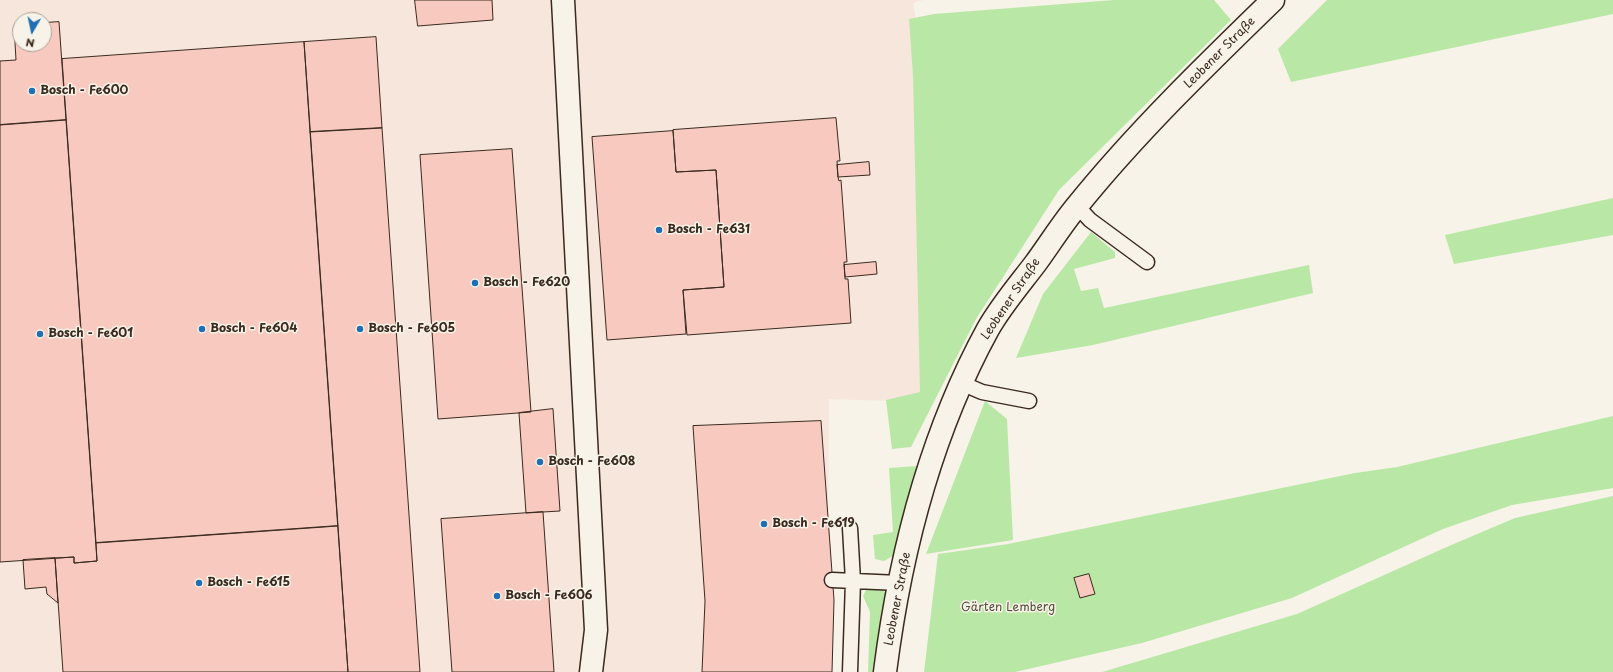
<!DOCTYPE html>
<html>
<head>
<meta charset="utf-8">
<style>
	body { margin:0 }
	#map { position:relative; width:1613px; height:672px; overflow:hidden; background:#f7f3e8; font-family:"Playpen Sans",sans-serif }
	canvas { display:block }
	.north { position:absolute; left:12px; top:12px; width:40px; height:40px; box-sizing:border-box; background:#f7f3e8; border:1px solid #aca397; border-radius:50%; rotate:189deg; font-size:11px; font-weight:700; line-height:16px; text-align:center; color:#3b2a1e }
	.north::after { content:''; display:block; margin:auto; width:14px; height:18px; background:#1f6fb2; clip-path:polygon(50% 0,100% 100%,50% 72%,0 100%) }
</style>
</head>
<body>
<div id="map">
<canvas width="1613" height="672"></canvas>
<div class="north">N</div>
</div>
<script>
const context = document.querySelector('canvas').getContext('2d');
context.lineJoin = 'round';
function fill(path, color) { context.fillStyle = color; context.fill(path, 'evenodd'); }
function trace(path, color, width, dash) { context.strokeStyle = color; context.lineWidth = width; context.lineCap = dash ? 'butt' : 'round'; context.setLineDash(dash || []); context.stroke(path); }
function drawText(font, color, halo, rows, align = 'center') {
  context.font = font + ' "Playpen Sans",sans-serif'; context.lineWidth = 3; context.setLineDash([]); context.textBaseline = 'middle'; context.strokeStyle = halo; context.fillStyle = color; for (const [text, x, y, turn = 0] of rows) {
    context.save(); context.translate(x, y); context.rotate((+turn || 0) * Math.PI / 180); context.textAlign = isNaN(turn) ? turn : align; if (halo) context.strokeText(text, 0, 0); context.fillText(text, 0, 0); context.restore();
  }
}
const built = new Path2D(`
	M0,0H924L918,1L913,4L943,162L927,402L829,399L827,672H0ZM20,20H44V44H20Z`);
const green = new Path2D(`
	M1114,0H1214L1231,20L1059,190L976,319L911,447L892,449L886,400L920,392L913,76L909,19L934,14Z
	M1327,0H1613V14L1291,82L1278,49Z
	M1613,198V235L1454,264L1445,235Z
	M1091,232L1115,252V258L1074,269L1081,291L1098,288L1104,308L1309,265L1313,293L1093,345L1016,358L1043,294Z
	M985,401L1007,419L1013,540L926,554Z
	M1613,416V488L1512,505L1443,529L1292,598L1142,643L1015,672H924L938,554L1008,544L1355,473L1397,467Z
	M917,466L893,556L884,561L875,559L873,535L893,532L889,468Z
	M1613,496V672H1102L1297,614L1449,546L1515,518Z
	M874,586L882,589L887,595L876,672H868L870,612L863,596L866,590Z`);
const building = new Path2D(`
	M415,0H492L493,20L418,26Z
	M59,22L66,120L0,125V61L16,60L14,25H20V44H44V23Z
	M376,37L382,128L310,132L304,42Z
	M304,42L338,526L96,543L62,59Z
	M836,118L840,161H837L838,177L839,181L841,180L847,262H844L845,277V279H848L851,323L687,335L683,290L724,287L716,170L676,172L673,130Z
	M66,120L97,561L74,563V557L0,562V125Z
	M382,128L420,672H348L310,132Z
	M673,131L676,172L716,170L724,287L683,290L686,334L607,340L592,137Z
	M512,149L531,412L438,419L420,155Z
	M869,162L870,175L838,177L837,165Z
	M876,262L877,274L845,277L844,265Z
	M553,409L560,511L526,513L519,413Z
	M821,421L834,600L832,672H702L705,601L693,426Z
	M543,512L554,672H452L441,519Z
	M338,526L348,672H63L55,558L74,557V563L97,561L96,543Z
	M55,558L58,603L47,594L46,587L25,589L23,560Z
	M1089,574L1095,594L1080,598L1074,578Z`);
const service = new Path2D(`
	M1077,206L1090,220L1147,262
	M961,383L982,392L1029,401
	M850,528L853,581L850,672
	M832,580L899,583`);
const minor = new Path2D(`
	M563,0L596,630L591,672
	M885,672C900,553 930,435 988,329C1001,306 1019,285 1035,264C1049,245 1062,224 1077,206C1135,134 1206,65 1273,0`);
const markers = [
	[32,91,4,"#1f6fb2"],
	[659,230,4,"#1f6fb2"],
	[475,283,4,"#1f6fb2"],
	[202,329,4,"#1f6fb2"],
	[360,329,4,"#1f6fb2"],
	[40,334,4,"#1f6fb2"],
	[540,462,4,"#1f6fb2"],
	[764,524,4,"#1f6fb2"],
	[199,583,4,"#1f6fb2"],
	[497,596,4,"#1f6fb2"]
];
const streetNames = [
	["Leobener Straße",1220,53,-45],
	["Leobener Straße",1011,299,-56],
	["Leobener Straße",898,599,-79]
];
const poiNames = [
	["Bosch - Fe600",40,91],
	["Bosch - Fe631",667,230],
	["Bosch - Fe620",483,283],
	["Bosch - Fe604",210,329],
	["Bosch - Fe605",368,329],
	["Bosch - Fe601",48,334],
	["Bosch - Fe608",548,462],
	["Bosch - Fe619",772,524],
	["Bosch - Fe615",207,583],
	["Bosch - Fe606",505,596]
];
const parkNames = [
	["Gärten Lemberg",1008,608]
];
fill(built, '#f7e6dc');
fill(green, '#b9e8a6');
fill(building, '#f8c9bf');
trace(building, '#3b2a1e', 1);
trace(service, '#3b2a1e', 17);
trace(minor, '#3b2a1e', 25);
trace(service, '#f7f3e8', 14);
trace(minor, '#f7f3e8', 22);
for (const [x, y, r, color] of markers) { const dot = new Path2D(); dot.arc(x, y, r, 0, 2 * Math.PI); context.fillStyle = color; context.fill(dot); trace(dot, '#f7f3e8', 1.5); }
drawText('12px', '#3b2a1e', '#f7f3e8', streetNames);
drawText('bold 12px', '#3b2a1e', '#f7f3e8', poiNames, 'left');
drawText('12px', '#545039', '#f7f3e8', parkNames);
</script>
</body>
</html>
